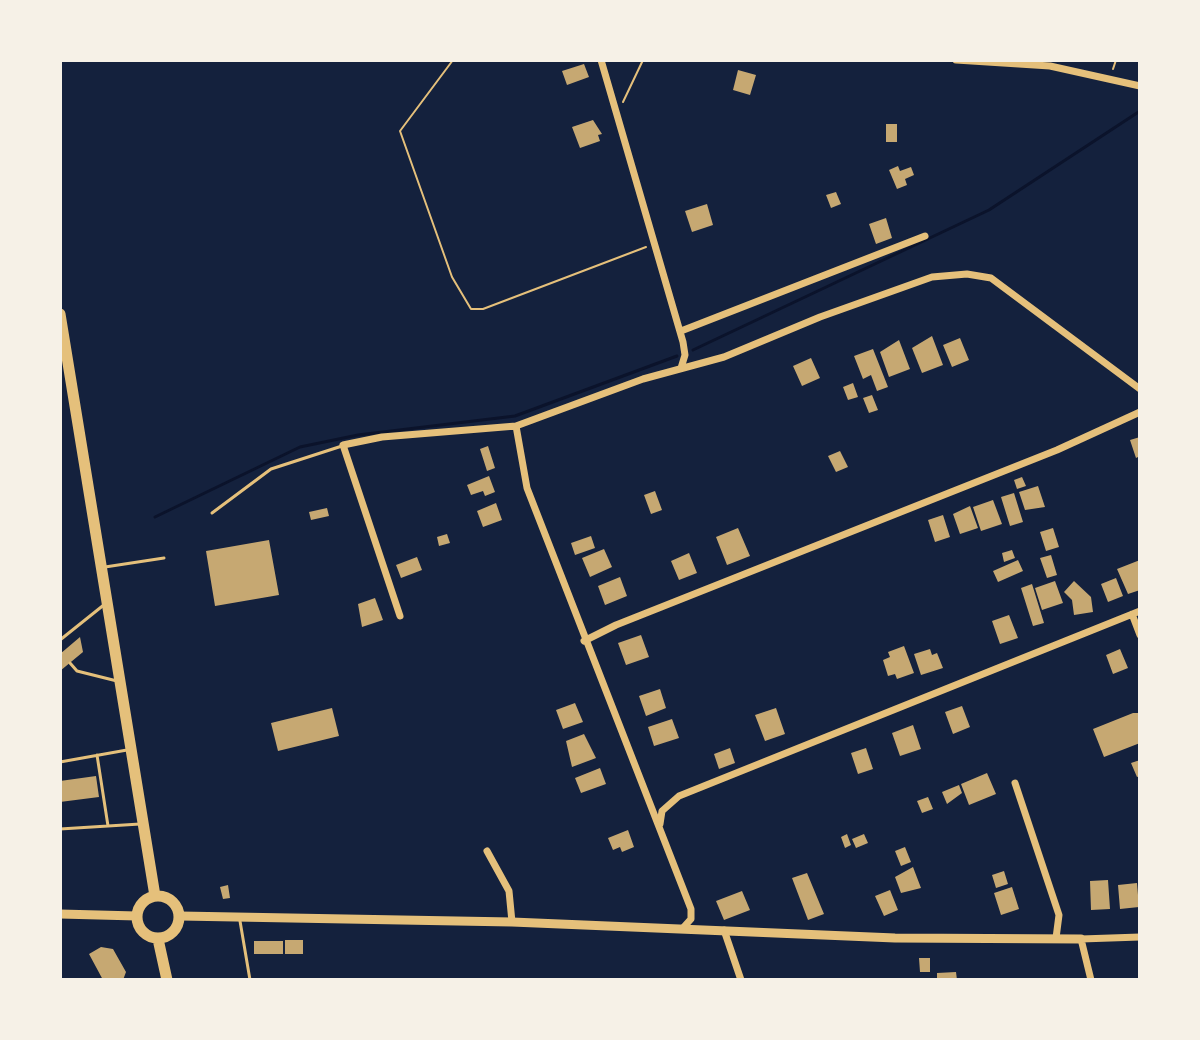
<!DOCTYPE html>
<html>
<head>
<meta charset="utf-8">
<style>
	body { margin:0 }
	#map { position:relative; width:1200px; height:1040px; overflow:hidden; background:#14213d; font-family:"Noto Sans",sans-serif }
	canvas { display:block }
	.frame { position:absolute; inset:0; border:62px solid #f6f1e7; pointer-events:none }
</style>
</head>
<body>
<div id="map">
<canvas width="1200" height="1040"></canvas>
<div class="frame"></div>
</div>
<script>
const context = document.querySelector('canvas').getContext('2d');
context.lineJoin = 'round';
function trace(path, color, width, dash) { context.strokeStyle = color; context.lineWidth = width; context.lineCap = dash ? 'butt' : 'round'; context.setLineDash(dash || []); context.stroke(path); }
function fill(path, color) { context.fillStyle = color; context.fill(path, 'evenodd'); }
const stream = new Path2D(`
	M693,350L989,210L1140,111
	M155,517L300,447L358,435L515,416L677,356`);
const building = new Path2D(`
	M584,64L589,77L567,85L562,71Z
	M738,70L756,75L750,95L733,90Z
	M593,120L602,134L598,135L600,141L580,148L572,127Z
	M886,124H897V142H886Z
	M898,166L900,171L911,167L914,175L905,179L907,185L897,189L889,170Z
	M836,192L841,204L831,208L826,195Z
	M707,204L713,225L692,232L685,211Z
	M886,218L892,238L876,244L869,224Z
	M932,336L943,365L922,373L912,348Z
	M960,338L969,360L952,367L943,345Z
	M899,340L910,369L889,377L880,352Z
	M873,349L888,387L877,391L871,375L863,379L854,356Z
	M811,358L820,378L802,386L793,366Z
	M853,383L858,397L848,400L843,387Z
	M872,395L878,410L869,413L863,398Z
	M1140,437V456L1136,458L1130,440Z
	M488,446L495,468L487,471L480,449Z
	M840,451L848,467L836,472L828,456Z
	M489,476L495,492L485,496L483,491L471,495L467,485Z
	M1022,477L1026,486L1017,489L1014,480Z
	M1038,486L1045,507L1025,510L1019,492Z
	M655,491L662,510L651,514L644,495Z
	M1014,493L1023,522L1010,526L1001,497Z
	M993,500L1002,524L981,531L973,507Z
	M496,503L502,520L483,527L477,511Z
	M970,506L978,528L960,534L953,514Z
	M327,508L329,516L311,520L309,512Z
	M943,515L950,537L935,542L928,520Z
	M738,528L750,556L727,565L716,537Z
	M1053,528L1059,547L1046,551L1040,532Z
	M447,534L450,543L439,546L437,537Z
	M591,536L595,548L575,555L571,543Z
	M269,540L279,595L215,606L206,551Z
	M604,549L612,567L590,577L582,558Z
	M1012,550L1015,558L1004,562L1002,553Z
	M689,553L697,573L679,580L671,561Z
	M1051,555L1057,575L1047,578L1040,558Z
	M417,557L422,570L401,578L396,565Z
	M1018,560L1023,571L998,582L993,571Z
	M1140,560V590L1128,594L1117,569Z
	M620,577L627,596L605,605L598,586Z
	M1116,578L1123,596L1108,602L1101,584Z
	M1055,581L1063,603L1042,610L1035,588Z
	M1074,581L1091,597L1093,612L1074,615L1072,600L1064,592Z
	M1032,584L1044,623L1033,626L1021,588Z
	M375,598L383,620L362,627L358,604Z
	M1009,615L1018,638L1000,644L992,621Z
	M641,635L649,657L626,665L618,643Z
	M80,637L83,652L60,671V654Z
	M904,646L914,673L897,679L895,674L888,676L883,660L890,657L888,652Z
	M930,649L932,655L937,653L943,668L921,675L914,654Z
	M1120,649L1128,668L1113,674L1106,655Z
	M660,689L666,708L646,716L639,696Z
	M575,703L583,722L563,729L556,710Z
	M962,706L970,727L953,734L945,712Z
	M332,708L339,736L278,751L271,723Z
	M776,708L785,734L765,741L755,715Z
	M1133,713H1140V743L1104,757L1093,729Z
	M672,719L679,738L654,746L648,727Z
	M913,725L921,749L900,756L892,733Z
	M584,734L596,758L572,767L566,741Z
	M730,748L735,763L719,769L714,754Z
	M866,748L873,769L858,774L851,753Z
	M1140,760V776L1137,777L1131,763Z
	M600,768L606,784L581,793L575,778Z
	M987,773L996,794L969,805L961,784Z
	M96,776L99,797L60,802V781Z
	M959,785L962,793L947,804L942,792Z
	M928,797L933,809L922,813L917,801Z
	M628,830L634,847L622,852L620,847L613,850L608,838Z
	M847,834L851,845L845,848L841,837Z
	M864,834L868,843L856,848L852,839Z
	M905,847L911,862L901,866L895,851Z
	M913,867L921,888L901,893L895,877Z
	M1004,871L1008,884L996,888L992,875Z
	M807,873L824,914L808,920L792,878Z
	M1108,880L1110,909L1091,910L1090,881Z
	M1137,883L1139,907L1120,909L1118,885Z
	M228,885L230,898L223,899L220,887Z
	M1012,887L1019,909L1001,915L994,893Z
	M890,890L898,910L884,916L875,896Z
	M742,891L750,910L724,920L716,901Z
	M285,940H303V954H285Z
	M254,941H283V954H254Z
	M101,947L113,949L126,972L123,980H103L89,954Z
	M919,958H930V972H920Z
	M956,972L957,980H937V973Z`);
const path = new Path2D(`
	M453,60L400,131L452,277L471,309H483L646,247
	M1113,69L1116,60
	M623,102L643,60`);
const service = new Path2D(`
	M212,513L271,469L342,446
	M105,567L164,558
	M60,640L105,604
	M60,651L61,653
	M70,663L77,671L117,681
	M97,755L108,826
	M60,762L127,750
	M60,829L140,824
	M240,921L250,980`);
const minor = new Path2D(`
	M601,60L683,342L685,355L681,368
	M956,60L1050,66L1140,86
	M681,331L925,236
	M516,426L527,488L691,909V919L682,929
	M1132,614L1140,635
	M400,616L343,445L382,437L516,426L643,379L724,357L820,317L932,277L967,274L991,278L1140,389
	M584,641L616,625L1057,450L1140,412
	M1015,783L1059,915L1056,938
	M660,824L662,811L679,796L1140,611
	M487,851L509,891L512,922
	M724,930L741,980
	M1091,980L1081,939L1140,937`);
const tertiary = new Path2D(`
	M60,914L137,916
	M180,916L512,922L895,938L1081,939`);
const trunk = new Path2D(`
	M60,314L155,896
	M137 917a21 21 0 1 1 42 0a21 21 0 1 1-42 0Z
	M158,939L167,980`);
trace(stream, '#0b132b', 3);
fill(building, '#c6a872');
trace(path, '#e5c07b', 2);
trace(service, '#e5c07b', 3);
trace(minor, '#e5c07b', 7);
trace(tertiary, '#e5c07b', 9);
trace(trunk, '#e5c07b', 11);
</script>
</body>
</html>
